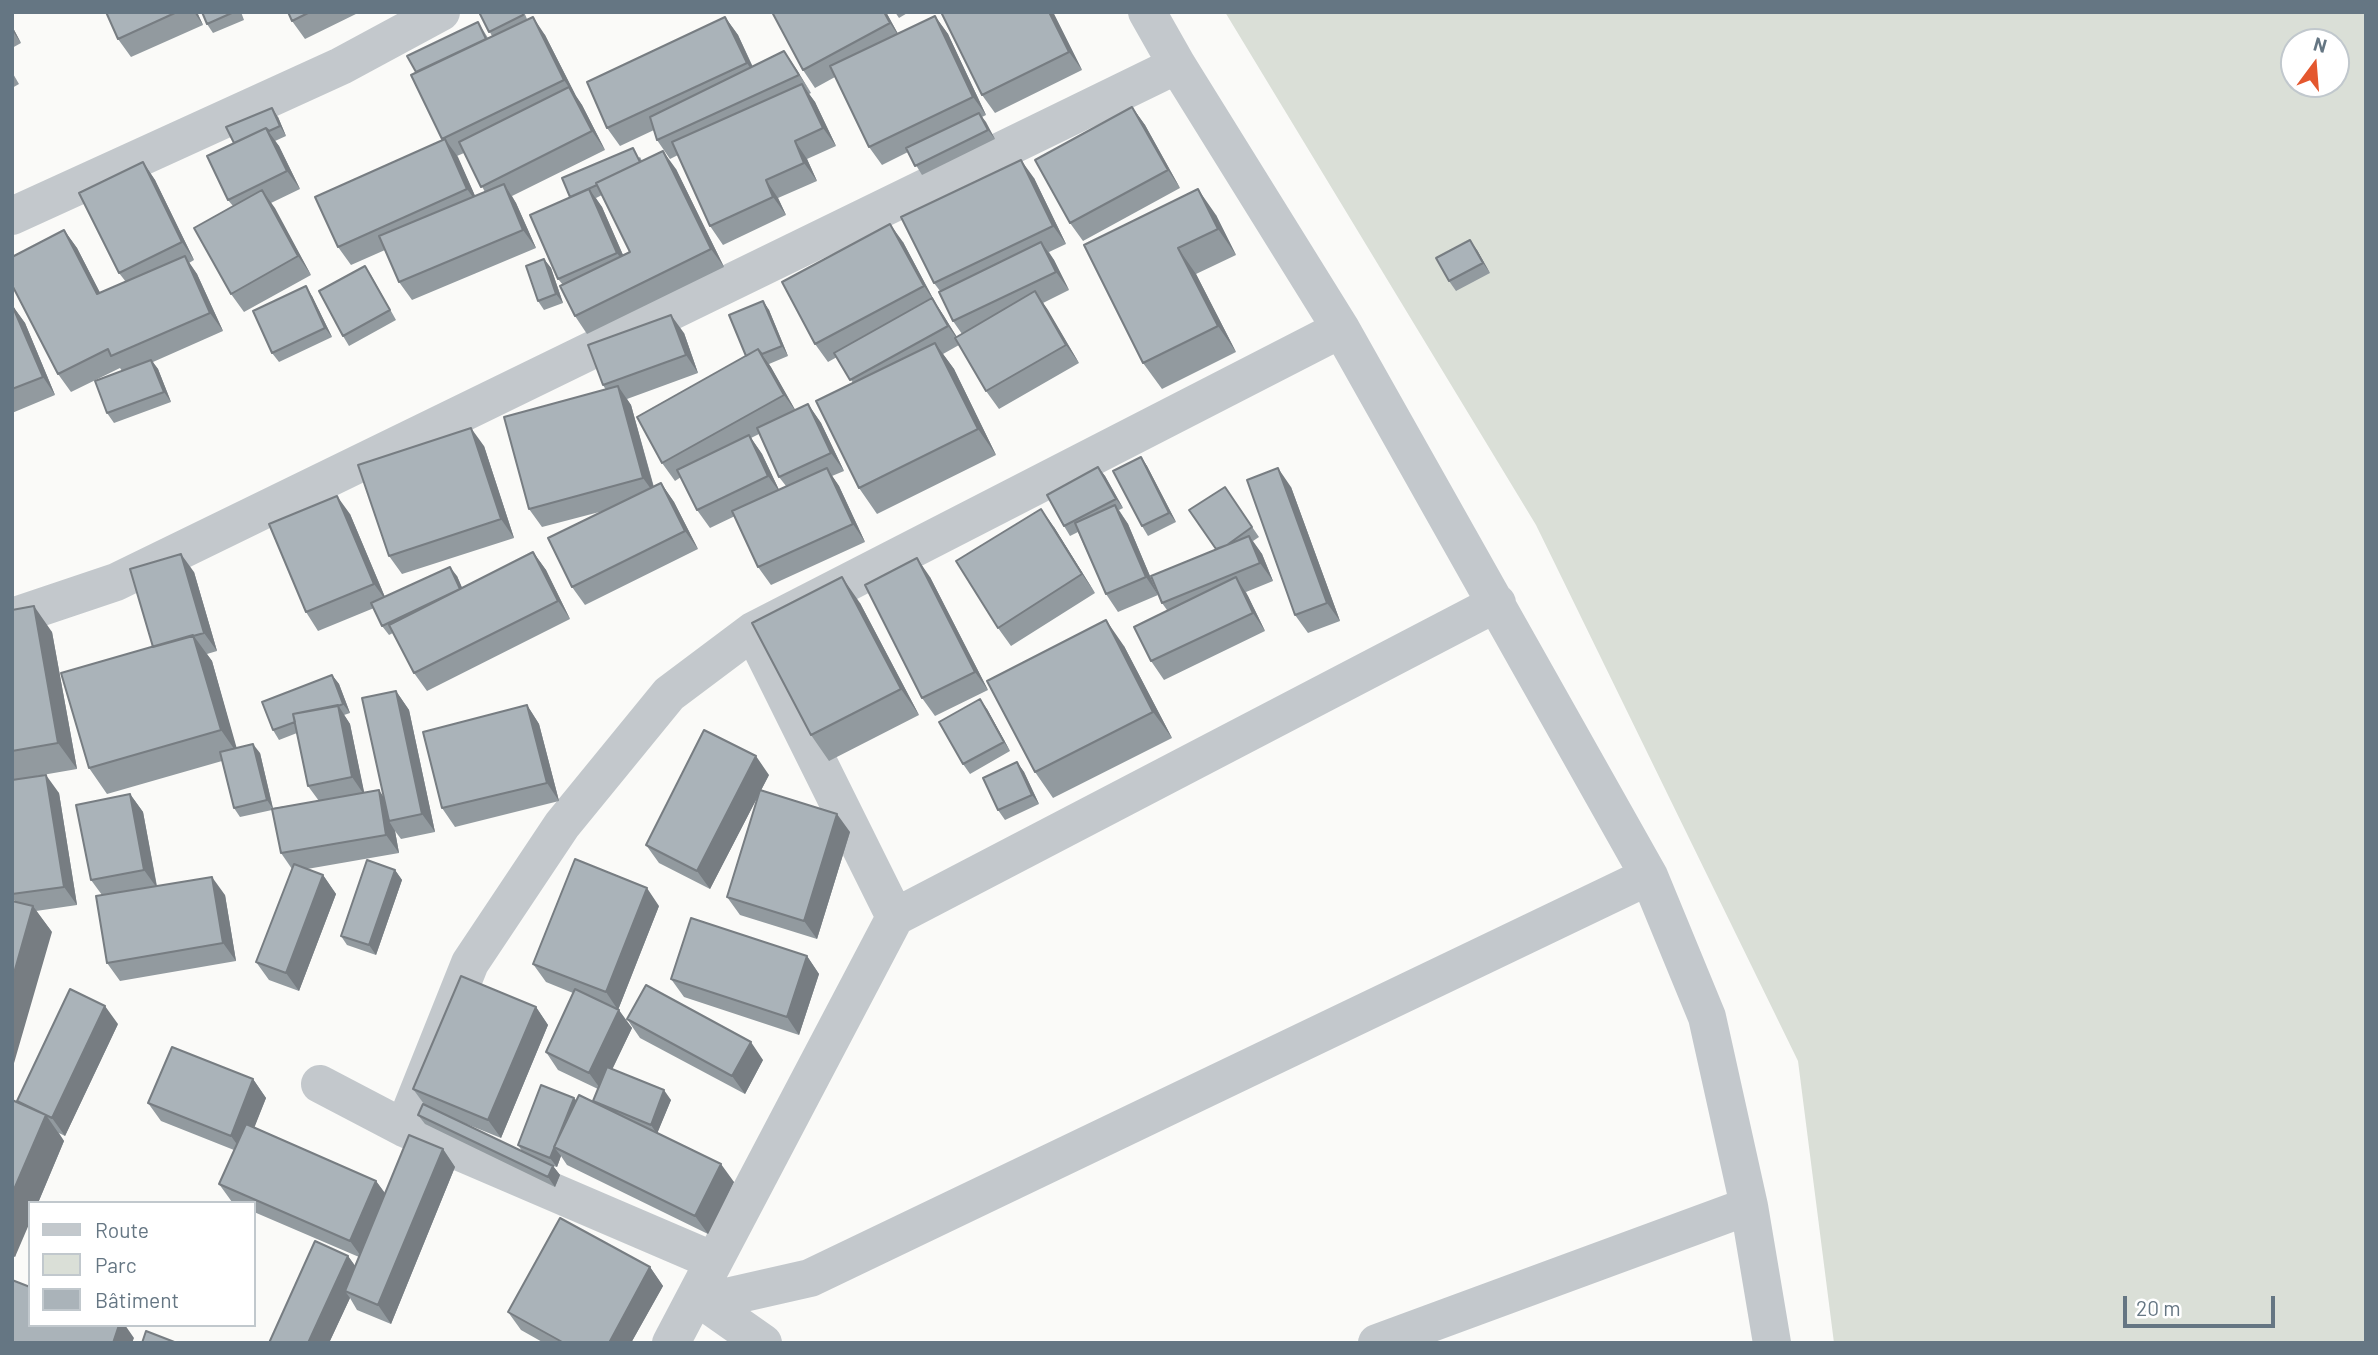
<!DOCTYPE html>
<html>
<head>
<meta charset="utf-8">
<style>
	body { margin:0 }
	#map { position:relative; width:2378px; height:1355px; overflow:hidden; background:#fafaf8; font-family:Barlow,sans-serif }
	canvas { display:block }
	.frame { position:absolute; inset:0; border:14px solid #657683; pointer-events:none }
	.legend { position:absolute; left:28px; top:1201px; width:228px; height:126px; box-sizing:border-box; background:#fff; border:2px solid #c1c8cd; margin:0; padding:9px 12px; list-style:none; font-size:21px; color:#657683 }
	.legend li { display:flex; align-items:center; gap:14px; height:35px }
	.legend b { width:35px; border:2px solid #c1c8cd }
	.north { position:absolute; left:2280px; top:28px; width:70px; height:70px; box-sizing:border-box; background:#fff; border:2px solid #c1c8cd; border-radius:50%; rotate:16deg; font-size:19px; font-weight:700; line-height:28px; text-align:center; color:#657683 }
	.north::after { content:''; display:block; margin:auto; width:24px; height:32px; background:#e4572e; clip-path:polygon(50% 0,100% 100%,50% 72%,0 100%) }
	.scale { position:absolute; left:2123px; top:1296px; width:152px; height:32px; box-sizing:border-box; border:4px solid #657683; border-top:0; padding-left:9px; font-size:21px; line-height:24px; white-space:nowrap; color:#657683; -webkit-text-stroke:5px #fff; paint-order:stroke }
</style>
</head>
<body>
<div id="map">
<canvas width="2378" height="1355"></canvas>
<div class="frame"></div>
<ul class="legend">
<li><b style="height:9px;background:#c3c8cc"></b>Route</li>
<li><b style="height:19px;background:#dadfd7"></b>Parc</li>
<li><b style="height:19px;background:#aab3b9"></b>Bâtiment</li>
</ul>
<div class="north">N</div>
<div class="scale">20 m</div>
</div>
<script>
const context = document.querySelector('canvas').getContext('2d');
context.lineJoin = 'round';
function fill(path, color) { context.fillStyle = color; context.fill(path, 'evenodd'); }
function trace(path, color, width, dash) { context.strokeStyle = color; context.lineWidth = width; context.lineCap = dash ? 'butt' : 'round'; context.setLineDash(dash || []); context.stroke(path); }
const green = new Path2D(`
	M1225,12H2366V1343H1834L1798,1061L1536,525ZM2294,42H2336V84H2294Z`);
const street = new Path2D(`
	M1147,12L1177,65L1341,329L1649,876L1707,1017L1749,1206L1772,1343
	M12,216L341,66L441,12
	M12,617L116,582L1177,65
	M753,631L895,917
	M320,1084L404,1128L714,1261
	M404,1128L470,963L562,825L669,694L753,631L1341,329
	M706,1303L763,1343
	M691,1305L810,1278L1649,876
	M671,1343L895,917L1497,603
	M1377,1343L1749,1206`);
const wall = new Path2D(`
	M106,12H197L203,25L131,57L118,39Z
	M202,12H241L244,20L213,33L207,24Z
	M288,12H360L305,39L292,21Z
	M479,12H524L527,19L545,35L576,96L582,105L605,150L512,196L516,203L536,248L412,300L399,282L385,250L351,265L338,247L443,140L416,72L478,22L488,38L492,36ZM464,153L485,192L475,196L457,156Z
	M772,12H886L898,34L935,16L948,34L986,115L982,117L995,139L922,175L908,152L882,165L869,147L835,77L815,88L803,70Z
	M895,12H909L899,18Z
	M941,12H1053L1082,70L995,113L982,95Z
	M725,17L738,35L753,67L784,51L811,93L809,94L815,102L836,146L807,159L817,181L778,198L786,215L723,245L710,226L678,155L670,159L657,140L654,130L620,146L607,128Z
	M12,26L21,43L12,48Z
	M12,72L19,84L12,88Z
	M1132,107L1145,125L1180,188L1083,241L1070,223Z
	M278,117L286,136L275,141L279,146L300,189L271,203L311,275L244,312L231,294L233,206L228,200L234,143Z
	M640,157L642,161L676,169L724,267L587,334L575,316L563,285L558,279L570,197ZM602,195L630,252L623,255L602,207L596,198Z
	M143,162L155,180L194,260L189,263L197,274L223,331L153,362L158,369L171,402L114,423L107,413L122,371L120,368L71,392L58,374L64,230L77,248L100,293L126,282L119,273Z
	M1034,178L1066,244L1049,252L1054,260L1069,290L1043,303L1079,363L999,409L986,391L959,345L943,354L954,369L996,455L877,514L859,488L853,383L837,357L828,362L815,344L903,242L936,304L957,337L962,334L953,321L940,291L934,283Z
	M1216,215L1236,255L1196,274L1236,352L1162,389L1143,363L1084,245Z
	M1477,250L1490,273L1456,291L1449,281Z
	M544,259L551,268L563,303L544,310L538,301Z
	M365,266L371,275L396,320L349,346L343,336Z
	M312,296L332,337L279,362L272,353Z
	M763,301L769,310L788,356L769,364L795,410L808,404L821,423L844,471L832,476L839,486L865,542L771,585L758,567L735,516L710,528L697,510L681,477L675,481L662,463L746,356ZM759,434L779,477L786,486L779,490L762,454L751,438Z
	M12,305L25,323L55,395L12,413Z
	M684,333L698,373L627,399L631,405L654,487L661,483L674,502L698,549L585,605L572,587L607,510L542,527L529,509L606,390L603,385Z
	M484,446L514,538L402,574L389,556Z
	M1141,457L1147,466L1176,522L1148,536L1142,526Z
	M1098,467L1105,476L1123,508L1119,510L1128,524L1158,595L1118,612L1106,594L1078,532L1070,536L1064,526Z
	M1225,487L1259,537L1253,541L1262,554L1273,581L1246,592L1265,631L1164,680L1151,661L1167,610L1162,603L1216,549Z
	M1291,487L1340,621L1308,633L1295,615Z
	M350,514L385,597L457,576L462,588L533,552L546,570L570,619L427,691L414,673L393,633L389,635L382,626L374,608L318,631L306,612Z
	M1054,527L1095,593L1011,646L998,628Z
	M194,572L217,651L207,654L212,661L236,748L260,753L273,808L319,801L308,786L297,733L279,740L273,730L332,675L339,684L350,713L344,715L350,724L364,793L383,797L396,691L409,710L435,832L401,839L395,831L399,853L307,869L323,875L336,894L299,991L269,980L256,962L292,869L281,853L272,810L240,817L234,808L222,761L107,794L89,768L153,647Z
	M930,577L988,690L935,716L922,698Z
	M860,603L919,715L829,761L811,735Z
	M12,610L52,632L77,769L25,778L59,793L77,905L36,911L52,932L15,901L12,898Z
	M1124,646L1172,738L1053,798L1035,772Z
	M527,705L539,724L559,801L455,827L442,808Z
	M987,709L1010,751L970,774L963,764Z
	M1017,762L1024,772L1039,804L1005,820L998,810Z
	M769,775L761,790L850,832L817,939L740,915L727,897L758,796L710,889L659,863L646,845Z
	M130,794L143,812L157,886L225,895L236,961L120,981L107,963L102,895L91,880Z
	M395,870L402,880L376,955L347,945L341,936Z
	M659,906L618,1010L632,1028L612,1069L671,1100L657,1133L734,1182L708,1234L567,1165L561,1156L557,1167L553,1166L560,1175L555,1187L425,1124L418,1115L424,1104L413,1089L536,1007L548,1025L501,1138L454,1119L522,1151L518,1145L574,1098L576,1100L594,1102L598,1089L558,1070L546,1052L573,993L546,982L533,964Z
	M807,956L819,974L799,1035L684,997L671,979Z
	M627,1019L763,1060L745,1094L640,1038Z
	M118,1024L65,1136L59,1133L64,1141L38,1203H30L15,1257L12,1256V1100L19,1103L17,1101Z
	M253,1079L266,1098L254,1127L376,1181L385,1193L443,1149L455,1167L391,1324L357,1310L350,1298L329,1343H269L348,1256L355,1266L359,1257L254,1212V1203L232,1202L219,1184L234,1150L161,1121L148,1103Z
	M650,1267L663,1286L631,1343H544L521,1330L508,1312Z`);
const shadedWall = new Path2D(`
	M194,12H197L203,25Z
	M884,12H886L902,41L890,23Z
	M1049,12H1053L1082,70L1069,52Z
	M935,16L948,34L986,115L973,97Z
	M533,17L545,35L576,96L582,105L605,150L592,131L570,89L564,80Z
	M725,17L738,35L759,81L747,63Z
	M12,26L21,43L12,30Z
	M784,51L797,70L811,93L799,75Z
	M802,84L815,102L836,146L823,128Z
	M1132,107L1145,125L1180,188L1168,170Z
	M272,108L278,117L286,136L280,126Z
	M979,113L986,122L995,139L988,130Z
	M266,128L279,146L300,189L287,171Z
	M445,139L458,157L480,207L467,189Z
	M795,141L807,159L817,181L804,163Z
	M663,151L676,169L724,267L711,249Z
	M1021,160L1034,178L1066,244L1053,226Z
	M143,162L155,180L194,260L182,242Z
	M766,180L778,198L786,215L773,197Z
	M504,184L516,203L536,248L523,230Z
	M589,189L602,207L630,271L617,253Z
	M1198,189L1216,215L1236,255L1218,229Z
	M262,190L275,208L311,275L298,256Z
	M890,224L903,242L936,304L924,286Z
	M64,230L77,248L110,312L97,294Z
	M1470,240L1477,250L1490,273L1483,263Z
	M1041,242L1054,260L1069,290L1056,272Z
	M1178,248L1196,274L1236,352L1218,326Z
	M185,256L197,274L223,331L210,313Z
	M544,259L551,268L563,303L556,294Z
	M306,286L312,296L332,337L325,328Z
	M1035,291L1048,310L1079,363L1066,345Z
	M932,298L944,316L961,344L948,326Z
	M763,301L769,310L788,356L782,346Z
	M12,305L25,323L55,395L43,377Z
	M671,315L684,333L698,373L686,355Z
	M935,343L954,369L996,455L978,429Z
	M758,349L771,367L797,413L784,395Z
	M151,360L158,369L171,402L164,392Z
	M618,386L631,405L656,496L643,478Z
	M808,404L821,423L844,471L831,453Z
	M471,428L484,446L514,538L501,519Z
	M749,435L762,454L781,494L768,476Z
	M1141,457L1147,466L1176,522L1169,513Z
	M1098,467L1105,476L1123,508L1116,499Z
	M827,468L839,486L865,542L853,524Z
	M1278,468L1291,487L1340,621L1327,603Z
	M661,483L674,502L698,549L685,531Z
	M337,496L350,514L387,602L374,584Z
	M1115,505L1128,524L1158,595L1146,577Z
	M1041,509L1054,527L1095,593L1082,574Z
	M1249,536L1262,554L1273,581L1260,563Z
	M533,552L546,570L570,619L558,601Z
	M181,554L194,572L217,651L204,633Z
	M917,558L930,577L988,690L975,672Z
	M450,567L457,576L467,599L461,590Z
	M842,577L860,603L919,715L901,689Z
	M1236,577L1248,596L1265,631L1253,613Z
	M34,606L52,632L77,769L58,743Z
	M1106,620L1124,646L1172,738L1153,712Z
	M193,635L212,661L239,756L221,730Z
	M332,675L339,684L350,713L343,704Z
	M396,691L409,710L435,832L422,814Z
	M980,699L987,709L1010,751L1004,742Z
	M338,705L350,724L365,796L352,777Z
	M527,705L539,724L559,801L547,783Z
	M253,744L260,753L273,809L267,800Z
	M756,756L769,775L710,889L697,871Z
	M1017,762L1024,772L1039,804L1032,795Z
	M46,775L59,793L77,905L64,887Z
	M379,790L392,809L389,821L395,831L399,853L386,835Z
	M130,794L143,812L157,888L144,870Z
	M837,814L850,832L817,939L804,921Z
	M395,870L402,880L376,955L369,945Z
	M323,875L336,894L299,991L286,973Z
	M212,877L225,895L236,961L223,943Z
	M647,888L659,906L618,1010L606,992Z
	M33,906L52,932L12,1070V980Z
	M807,956L819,974L799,1035L787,1017Z
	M105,1006L118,1024L65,1136L52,1118Z
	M536,1007L548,1025L501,1138L488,1120Z
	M619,1010L632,1028L602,1091L589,1073Z
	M751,1042L763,1060L745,1094L732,1076Z
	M253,1079L266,1098L244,1154L231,1136Z
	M664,1090L671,1100L657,1134L651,1125Z
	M574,1098L581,1107L555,1147Z
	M46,1115L64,1141L38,1203H30V1222L15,1257L12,1253V1194Z
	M554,1147L561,1156L557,1167L550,1158Z
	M443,1149L455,1167L391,1324L378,1305Z
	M721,1164L734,1182L708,1234L695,1216Z
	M553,1166L560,1175L555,1187L548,1177Z
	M376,1181L389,1199L363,1259L350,1241Z
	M348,1256L361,1274L345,1291L350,1298L329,1343H308Z
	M650,1267L663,1286L631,1343H609Z
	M119,1325H125L134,1338L132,1343H113Z`);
const building = new Path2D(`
	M106,12H177L118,39Z
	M202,12H234L207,24Z
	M288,12H310L292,21Z
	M479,12H522L523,15L489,32Z
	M772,12H884L890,23L803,70Z
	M941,12H1049L1069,52L982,95Z
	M935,16L973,97L869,147L830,66Z
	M533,17L564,80L442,139L411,75Z
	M725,17L747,63L607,128L587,82Z
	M478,22L486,39L416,72L407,56Z
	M784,51L799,75L657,140L650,117Z
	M802,84L823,128L795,141L804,163L766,180L773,197L710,226L672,142Z
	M569,87L592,131L481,187L459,142Z
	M1132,107L1168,170L1070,223L1035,160Z
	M272,108L280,126L269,131L266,128L234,143L226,127Z
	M979,113L988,130L915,166L906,148Z
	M266,128L287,171L228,200L207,156Z
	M445,139L467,189L338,247L315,197Z
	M633,148L640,162L596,183L597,185L570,197L562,178Z
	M663,151L711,249L575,316L560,286L630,252L596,183Z
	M1021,160L1053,226L934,283L901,217Z
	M143,162L182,242L119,273L79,193Z
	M504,184L523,230L399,282L379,236Z
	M589,189L617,253L558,279L530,215Z
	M1198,189L1218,229L1178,248L1218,326L1143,363L1084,245Z
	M262,190L298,256L231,294L194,228Z
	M890,224L924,286L815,344L782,282Z
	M64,230L97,294L185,256L210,313L111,356L108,349L58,374L12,285V257Z
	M1470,240L1483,263L1449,281L1436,258Z
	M1041,242L1056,272L953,321L939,292Z
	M544,259L556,294L538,301L526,266Z
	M365,266L390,310L343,336L319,291Z
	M306,286L325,328L272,353L253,311Z
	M1035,291L1066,345L986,391L955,338Z
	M932,298L948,326L850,380L834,353Z
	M763,301L782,346L762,354L758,349L746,356L729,315Z
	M12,305L43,377L12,389Z
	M671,315L686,355L603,385L588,345Z
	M935,343L978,429L859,488L816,401Z
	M758,349L784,395L662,463L637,417Z
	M151,360L164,392L107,413L95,381Z
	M618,386L643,478L529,509L504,417Z
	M808,404L831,453L779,477L757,428Z
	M471,428L501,519L389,556L358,465Z
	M749,435L768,476L697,510L677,470Z
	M1141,457L1169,513L1142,526L1113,471Z
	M1098,467L1116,499L1064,526L1047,495Z
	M827,468L853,524L758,567L732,511Z
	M1278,468L1327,603L1295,615L1247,480Z
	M661,483L685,531L572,587L548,538Z
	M1225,487L1252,527L1227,545L1216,549L1189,510Z
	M337,496L374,584L306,612L269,524Z
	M1115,505L1146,577L1106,594L1075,523Z
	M1041,509L1082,574L998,628L956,561Z
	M1249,536L1260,563L1162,603L1151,576Z
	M533,552L558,601L414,673L389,625Z
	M181,554L204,633L153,647L130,569Z
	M917,558L975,672L922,698L865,585Z
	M450,567L460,589L382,626L371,603Z
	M842,577L901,689L811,735L752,623Z
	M1236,577L1253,613L1151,661L1134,627Z
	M34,606L58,743L12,751V610Z
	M1106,620L1153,712L1035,772L987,681Z
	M193,635L221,730L89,768L61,673Z
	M332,675L343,704L338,706L293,714L295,722L273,730L262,702Z
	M396,691L422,814L389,821L362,698Z
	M980,699L1004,742L963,764L939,722Z
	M338,705L352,777L308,786L293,714Z
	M527,705L547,783L442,808L423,732Z
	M704,730L756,756L697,871L646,845Z
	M253,744L267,800L234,808L220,752Z
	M1017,762L1032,795L998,810L983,778Z
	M46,775L64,887L12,894V780Z
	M379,790L386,835L281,853L272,809Z
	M760,790L837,814L804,921L727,897Z
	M130,794L144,870L91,880L76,805Z
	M575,859L647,888L606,992L533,964Z
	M367,860L395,870L369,945L341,936Z
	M294,864L323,875L286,973L256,962Z
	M212,877L223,943L107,963L96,896Z
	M12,901L33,906L12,980Z
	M691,918L807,956L787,1017L671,979Z
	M461,976L536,1007L488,1120L413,1089Z
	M646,985L751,1042L732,1076L627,1019Z
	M70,989L105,1006L52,1118L17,1101Z
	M575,989L619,1010L589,1073L546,1052Z
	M172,1047L253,1079L231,1136L148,1103Z
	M607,1067L664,1090L651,1125L593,1101Z
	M541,1085L574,1098L550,1158L518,1145Z
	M579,1095L721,1164L695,1216L554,1147Z
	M12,1100L46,1115L12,1194Z
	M423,1104L553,1166L548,1177L418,1115Z
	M246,1124L376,1181L350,1241L219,1184Z
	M409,1135L443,1149L378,1305L345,1291Z
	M560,1218L650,1267L609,1343H564L508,1312Z
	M315,1241L348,1256L308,1343H269Z
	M12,1280L30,1287V1325H119L113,1343H12Z
	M146,1331L177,1343H142Z`);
fill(green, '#dadfd7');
trace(street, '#c3c8cc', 38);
fill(wall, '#929a9f');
fill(shadedWall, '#777d82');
fill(building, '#aab3b9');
trace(building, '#777d82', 2);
</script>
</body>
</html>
